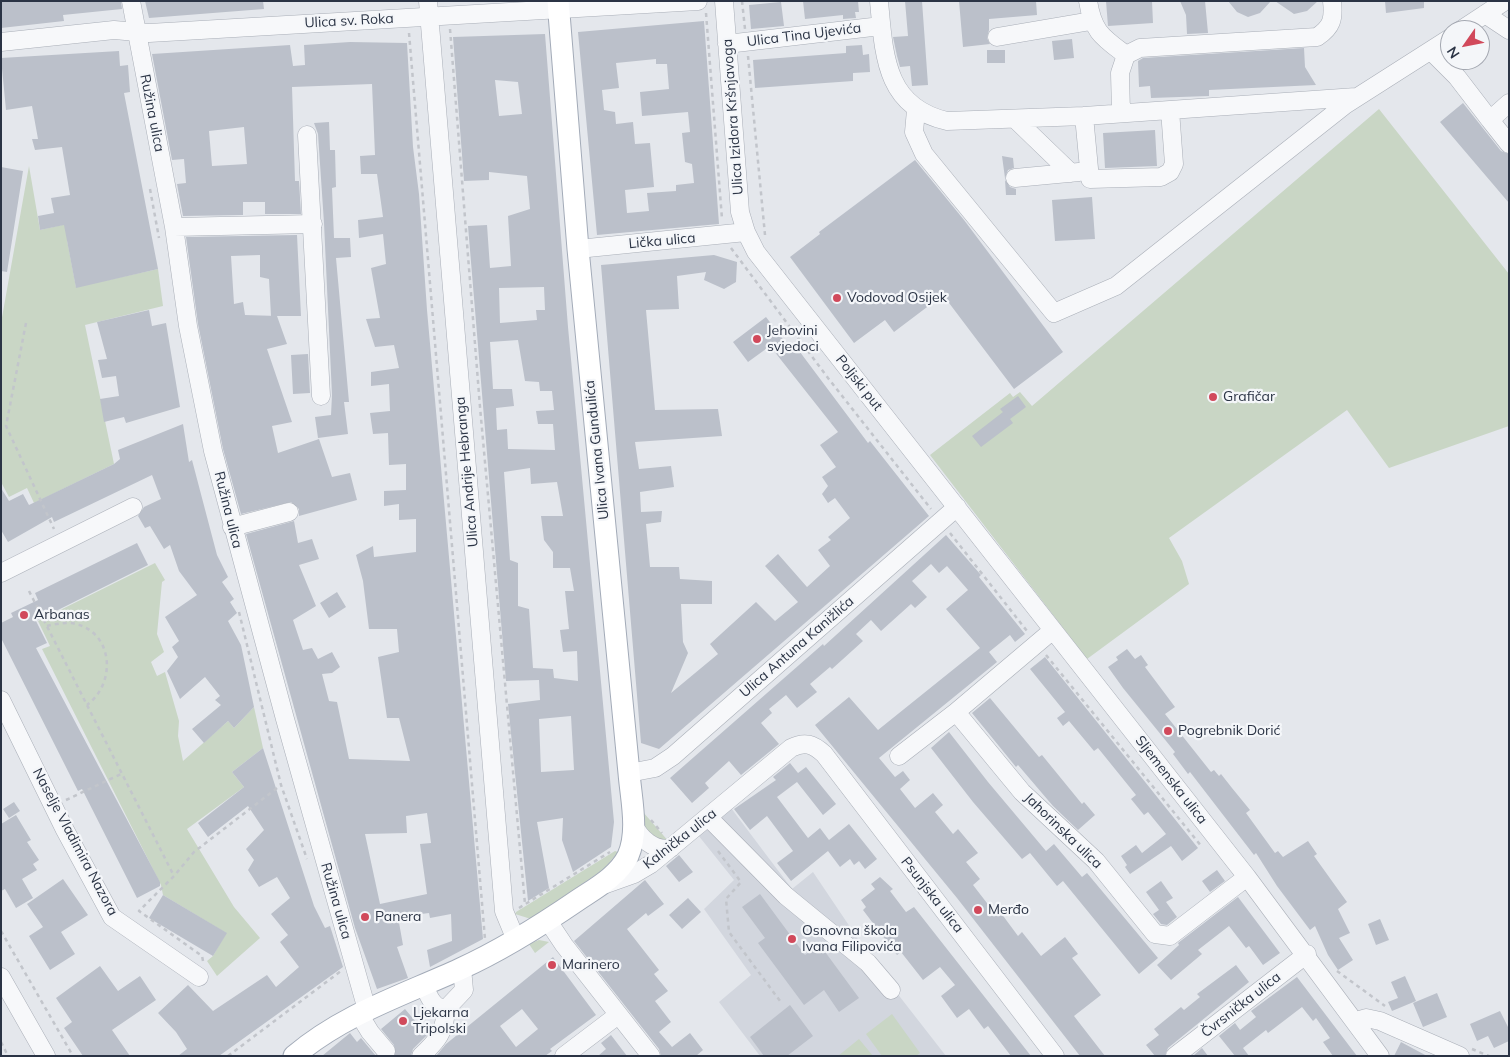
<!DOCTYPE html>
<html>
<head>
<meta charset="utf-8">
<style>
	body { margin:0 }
	#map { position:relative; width:1510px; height:1057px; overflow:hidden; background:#e4e7ec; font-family:Mulish,sans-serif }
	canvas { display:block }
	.frame { position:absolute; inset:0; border:2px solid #2b3445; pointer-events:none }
	.north { position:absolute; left:1440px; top:20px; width:50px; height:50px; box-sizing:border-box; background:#f4f6f9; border:1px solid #a4a8b1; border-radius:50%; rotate:237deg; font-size:14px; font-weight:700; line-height:20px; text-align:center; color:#2b3445 }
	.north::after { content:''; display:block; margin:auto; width:18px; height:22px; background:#d1495b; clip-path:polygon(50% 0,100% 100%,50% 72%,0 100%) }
</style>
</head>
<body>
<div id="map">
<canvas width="1510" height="1057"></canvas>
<div class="frame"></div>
<div class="north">N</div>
</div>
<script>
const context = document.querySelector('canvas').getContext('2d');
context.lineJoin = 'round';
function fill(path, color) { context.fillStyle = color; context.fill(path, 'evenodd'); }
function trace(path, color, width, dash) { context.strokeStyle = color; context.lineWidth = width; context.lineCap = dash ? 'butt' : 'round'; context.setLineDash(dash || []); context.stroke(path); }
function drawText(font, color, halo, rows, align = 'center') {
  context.font = font + ' Mulish,sans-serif'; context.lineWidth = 4.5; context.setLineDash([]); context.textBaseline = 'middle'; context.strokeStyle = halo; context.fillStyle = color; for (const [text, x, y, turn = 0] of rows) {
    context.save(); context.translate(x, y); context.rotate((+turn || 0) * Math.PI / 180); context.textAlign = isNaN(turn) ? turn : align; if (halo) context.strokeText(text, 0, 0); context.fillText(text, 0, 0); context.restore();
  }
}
const built = new Path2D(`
	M731,808L792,889L813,872L879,970L946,1056H760L719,1002L751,975L704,909L734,880L698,835Z`);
const green = new Path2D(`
	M1379,109L1509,274V426L1389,468L1347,410L1169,538L1182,561L1189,584L1087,659L930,455L1010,393L1013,397L1020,392L1032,406Z
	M29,166L40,230L75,222L67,240L76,287L158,269L163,306L85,325L114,464L34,503L27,488L9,497L1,482V323Z
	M155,563L165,580L162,582L157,634L164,652L151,662L157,676L165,672L179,721L178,736L183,761L228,721L234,728L254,707L263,748L232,772L244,787L187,829L234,907L260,938L217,976L207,961L213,956L226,933L163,895L161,885L42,649L50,646L38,621Z
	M643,812L670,843H659L643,828Z
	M615,851L618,852L604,869L531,919L515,914L516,912Z
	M539,940L549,942L535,953L529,944Z
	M892,1014L920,1053L916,1056H882L866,1034Z
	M859,1039L873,1056H838Z`);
const building = new Path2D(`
	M1,1H121L122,9L63,15L64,21L1,28Z
	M145,1H263L264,9L149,18Z
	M803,1H858L859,12H855L856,18L843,19V15L805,19Z
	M905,1H922L928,85L912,86L910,66L900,67L897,56L893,37L908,36Z
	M959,1H1036L1037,15L989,19V30L987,38L990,44L963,47Z
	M1106,1H1152L1153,23L1108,26Z
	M1180,1H1205L1208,33L1187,34L1186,15Z
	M1228,1H1271L1260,13L1248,17L1237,12Z
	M1275,1H1318L1307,11L1294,14Z
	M1385,1H1424V8L1386,13Z
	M781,2L784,26L751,29L749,5Z
	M704,21L719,224L597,235L578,32ZM656,59V64H667L669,89L640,92L642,116L688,112L690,132L682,133L685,162L692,164L694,183L676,185V191L647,193L649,211L627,213L625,190L654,187L650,143L635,144L633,122L616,124L615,112L604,110L602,90L619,88L616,63Z
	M545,34L568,327L614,822L611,847L573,872L562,840L563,818L537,822L549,888L528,901L508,704L540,700L539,680L506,681L468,226L487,225L490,268L511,266L508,216L530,209L527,176L489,172V180L464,181L453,37ZM495,80L518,82L522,114L499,116ZM544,287L545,310H536L537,320L500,323L499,288ZM518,340L525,381L539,382L540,391H552L554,410L536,411L538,424H553L555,450L508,449L507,429L497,430L496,408L514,406L512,389H493L490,342ZM530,468L531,484L557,482L563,516H541L544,540L553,552V568H570L574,591H565L569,629L560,630L563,652L577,651L578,681L554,678L553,669L533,668L529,609L518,606V563L510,560L504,472ZM571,716L574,770L541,772L539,719Z
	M1072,39L1074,58L1054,60L1052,41Z
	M350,42L407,43L413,147L419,194L427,310L483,939L430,967L427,950L452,941L451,914L430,918L429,913L398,917L403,945L397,947L408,978L377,989L355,928L246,534L294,521L298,543L312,539L319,559L299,565L316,606L293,620L303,650L312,648L318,659L332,652L340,667L332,673L322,674L329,701L337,702L349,759L410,761L399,718H387L378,657L399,652L397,629H369L363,581L356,555L373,546L374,557L416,552V519L399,520V504L384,506V491L406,490V464L389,465L388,433L373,434L370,413L390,411L389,384L371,386V372L399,368L394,345L375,347L366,319L380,318L371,268L386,264L383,234L359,238L358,220L383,217L377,174H361L360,156L375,155L372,84L292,87L295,181H299L301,214H265V202H243V215L183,216L177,184L186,183L184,159L172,160L152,54L290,45L293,66L305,65L304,45ZM244,127L247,164L212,166L209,131ZM427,813L431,843L420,844L427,894L380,904L365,834L407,833L406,816Z
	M862,45L863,55L869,54L870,72L853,73V81L755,88L753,60L846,53V46Z
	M1304,48L1305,67L1316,85L1209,90V96L1151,98L1150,86L1139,87L1138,61L1143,58Z
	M987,50H1005V63H987Z
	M119,51L120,66L128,65L130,92L124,93L158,269L76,288L64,225L40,230L38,216L54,213L51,198L70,195L62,147L35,150L32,139H38L32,106L6,110L1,58Z
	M1463,103L1501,151L1509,154V203L1440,122Z
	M329,122L330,150H335L336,187L332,188L334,238H350L351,257L336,258L349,402H344L348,434L318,438L315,417L331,415L332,395L324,223L318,134L314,123Z
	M1155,130L1157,166L1105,168L1103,133Z
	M1002,156L1013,158L1014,168L1008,170L1005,178Z
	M915,160L964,220L1063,352L1014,389L943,295L894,332L885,320L854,343L790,257L820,234L819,232Z
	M1,167L23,171L7,272L1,271Z
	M1005,180L1010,187L1016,189V195H1006Z
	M1092,197L1095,239L1055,241L1052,200Z
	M297,235L301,316H271L269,279L260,277V255L231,256L234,304L243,302L245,315L277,316L287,344L267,349L292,422L272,426L278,453L319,439L332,477L350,473L357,500L299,516V509L291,502L241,514L223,449L198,324L186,237Z
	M714,255L737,262L736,282L724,289L704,280L706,272L677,276L679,309L646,310L655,410L718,409L722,436L635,442L639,469L671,466L674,487L640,492L641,512L662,511L661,522L646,524L650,567H679L680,579L712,581V604H681L683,642L688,653L671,693L718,654L710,644L756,602L775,621L798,602L765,566L778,554L807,587L830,566L818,550L831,540L828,537L850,518L835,498L828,503L822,494L828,486L822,477L836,467L820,445L838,432L770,346L748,362L733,342L766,317L789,347L794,344L868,443L870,441L929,516L659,749L641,743L601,265Z
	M149,310L152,326L166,323L180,407L126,423L124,417L104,422L100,399L119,396L116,376L102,378L98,360L107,359L97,322Z
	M308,354L310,393L293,394L291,355Z
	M1018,396L1026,407L1010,419L1013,423L981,447L972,436L1003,412L1000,409Z
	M183,424L189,462L192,460L217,555L228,577L222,582L234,599L230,602L237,613L228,621L241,645L254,707L234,728L228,721L204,743L192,729L221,705L215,700L220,696L205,677L180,699L167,671L178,657L172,647L179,641L165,617L197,595L179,571L170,545L164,549L150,526L145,528L138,516L144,507L161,499L152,475L54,522L52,517L8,542L1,530V488L9,501L23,494L29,505L114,464L120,459L118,450Z
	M946,535L981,575L979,577L1025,634L1015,642L1010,635L989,652L997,662L879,758L895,777L903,771L910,780L900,789L915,808L933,793L943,805L935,812L953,834L958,829L978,853L966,862L980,879L973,885L997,916L1001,913L1018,936L1022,932L1041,956L1065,937L1078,954L1072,958L1101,995L1074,1016L1105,1056H1080L957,898L815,725L849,697L878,730L980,648L946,609L968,590L947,566L939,573L931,564L912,581L927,597L915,608L911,604L881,631L871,620L856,634L863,641L832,669L830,667L810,684L817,692L797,708L786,695L769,709L772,713L761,723L779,744L741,775L729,761L705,783L709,788L692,803L670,778L823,644L824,646Z
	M137,543L148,565L36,621L47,643L36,648L160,882V886L137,898L82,789L78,791L1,638V623L13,617L11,613L38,600L35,593Z
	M337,592L346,607L329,618L320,603Z
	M1127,649L1135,659L1141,655L1148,665L1145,667L1175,707L1165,714L1211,772L1214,770L1219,776L1221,774L1232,788L1250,810L1246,813L1275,853L1278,851L1283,857L1308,841L1317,854L1314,856L1347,902L1338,909L1350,933L1339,938L1353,960L1338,970L1328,955L1315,926L1310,930L1277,886L1256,853L1254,855L1190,772L1188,774L1173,754L1175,752L1123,688L1108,667L1118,660L1116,657Z
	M1045,657L1198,848L1182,861L1171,846L1130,874L1125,867L1127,865L1121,856L1136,845L1142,853L1166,834L1148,812L1144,815L1131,799L1136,795L1098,748L1094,751L1069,721L1063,726L1057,718L1065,712L1030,669Z
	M990,698L1039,757L1042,755L1082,804L1084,802L1095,815L1078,830L1053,806L1018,765L1016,767L972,713Z
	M949,732L988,782L1046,851L1054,844L1082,877L1087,873L1158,958L1139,974L1063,881L1057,886L1030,853L1022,859L973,802L931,748Z
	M263,748L314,906L325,928L330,926L343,967L219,1056H178L187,1049L176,1032L158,1013L188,985L213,1011L267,975L276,987L299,967L280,942L288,935L271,914L290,898L277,877L259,887L248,870L254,860L246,849L264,830L248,806L208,837L198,823L244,787L232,772Z
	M790,763L798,773L806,767L836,804L823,815L797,782L777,797L808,838L820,828L829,840L849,824L877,859L865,869L859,861L854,865L850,859L840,867L828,851L791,881L777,863L793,851L767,816L750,830L734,809L776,780L773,777Z
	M14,802L20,811L9,818L3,809Z
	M16,815L31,840L27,842L39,860L33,864L37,870L22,879L33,898L16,908L5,889L1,891V824Z
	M679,855L693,872L679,882L666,866Z
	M1217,870L1225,881L1210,892L1202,881Z
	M880,877L893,889L890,891L906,912L914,907L1031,1056H1011L988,1026L984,1029L969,1009L957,1018L941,996L955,985L940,967L923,980L901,952L897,955L863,910L866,907L861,900L875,889L871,884Z
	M63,879L88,915L61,932L75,954L50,970L29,936L43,927L27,904Z
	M645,880L664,904L648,916L646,913L627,929L659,970L654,974L668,991L655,1001L671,1022L659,1032L672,1047L690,1033L703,1050L696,1056H661L659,1049L574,941Z
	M1161,881L1173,898L1166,902L1177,917L1167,925L1161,924L1153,914L1159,910L1146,892Z
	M760,894L805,955L820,945L859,998L839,1012L824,990L804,1005L758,943L765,938L742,907Z
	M163,895L227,933L213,956L149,918Z
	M1238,897L1280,953L1263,965L1249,946L1246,948L1229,926L1198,950L1202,954L1171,980L1157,965L1179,945L1178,943Z
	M688,898L701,912L682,929L669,915Z
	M1380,919L1389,940L1376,945L1368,924Z
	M553,957L596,1015L550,1049L552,1051L545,1056H436L446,1044ZM522,1009L538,1029L516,1047L500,1026Z
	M1236,965L1249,982L1168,1048L1165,1056H1155L1146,1045L1159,1035L1154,1029L1181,1007L1184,1010L1200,997L1197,994Z
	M100,966L118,991L140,976L156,1000L112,1030L130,1056H83L64,1028L72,1022L56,998Z
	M1405,976L1416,1001L1392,1011L1388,1002L1398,998L1391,982Z
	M1297,977L1357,1056H1333L1323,1042L1330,1038L1316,1018L1313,1021L1302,1007L1268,1033L1266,1030L1243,1048L1249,1056H1235L1219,1036L1235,1023L1240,1030L1256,1017L1251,1011Z
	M1437,993L1447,1017L1423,1027L1413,1003Z
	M790,1005L813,1036L787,1056H764L750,1037Z
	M405,1009L427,1035L413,1049L411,1056H395L394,1045L381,1029Z
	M1500,1011L1509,1029V1041L1494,1048L1488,1036L1477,1041L1470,1024Z
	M350,1033L357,1042L361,1038L376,1056H322Z
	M611,1035L627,1056H598L606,1049L601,1043Z
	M1401,1042L1427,1056H1394Z
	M1202,1048L1208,1056H1193Z`);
const path = new Path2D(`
	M742,1L745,29
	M706,13L722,219
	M450,29L480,407L525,904
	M409,33L485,939
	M748,56L765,235
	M150,189L159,238
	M731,248L828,378L931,509
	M26,323L6,426L54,529
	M950,533L1027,631
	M29,591L174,876
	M239,612L281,785L307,859
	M47,626C54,624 62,623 70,623C113,628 118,682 87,705
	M1046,655L1202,847
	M66,800L121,774
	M651,820L662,833
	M718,851L741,882L726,899L729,932L780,1001
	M519,908L610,852
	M1,931L73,1056
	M203,961L202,956L139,911L174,876L194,852L281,785
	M1337,971L1385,1006
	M1,1042L8,1056
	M1472,1049L1489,1056
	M228,1056L341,971`);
const minor = new Path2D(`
	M131,1L174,227L188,326L213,451L285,719L367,1010
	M428,1L504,911L516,940
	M724,1L740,212L746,232L756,252L1247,877L1380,1056
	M879,1C884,55 885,107 947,121L1084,116L1356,97
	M1088,1C1093,32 1102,37 1126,55
	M1485,14L1509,30
	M1461,30L1502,3L1501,1
	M997,37L1091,21
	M1,42L114,30L149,33L698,1
	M727,44L881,26
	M1431,51L1457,77L1490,120L1509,103
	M916,110L914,132L924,154L1054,313L1116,286L1345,105L1450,38
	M1121,113L1120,73L1126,55L1140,48L1317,37C1332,27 1334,19 1332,1
	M1084,116L1090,179L1161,177L1170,172L1174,164L1170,110
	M1015,119L1071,173
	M1490,120L1509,144
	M307,135L321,396
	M1015,178L1079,172
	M174,227L313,224
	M578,249L746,232
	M232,527L289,512
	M1,573L133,507
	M1053,630L956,712L1022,792L1096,861L1155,934L1170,936L1247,877
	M1,700L65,830L112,917L199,977
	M899,756L956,712
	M629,773L655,768L673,756L957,507
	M708,817L786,896L868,963L891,990
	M633,824C640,838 654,852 671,848
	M606,884L634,874L651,864L791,748C805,741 813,744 824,754L1055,1056
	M548,921L564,945L651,1056
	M1,977L46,1056
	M424,985C428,995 433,1009 446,1009L464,990L462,968
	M359,1014L370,1032L386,1051
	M1356,1021L1366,1018L1380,1021L1460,1056
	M421,1056C437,1041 445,1032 446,1009
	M564,1056L618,1015
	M1175,1056L1307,954`);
const major = new Path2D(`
	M294,1056C344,1014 401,996 460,969C502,950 540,926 578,900C596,888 618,876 628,856C639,831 631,799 629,773L578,249L558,1`);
const markers = [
	[837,298,5,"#d1495b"],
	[757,339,5,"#d1495b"],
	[1213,397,5,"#d1495b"],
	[24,615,5,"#d1495b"],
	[1168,731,5,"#d1495b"],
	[978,910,5,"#d1495b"],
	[365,917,5,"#d1495b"],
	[792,939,5,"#d1495b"],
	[552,965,5,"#d1495b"],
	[403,1021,5,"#d1495b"]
];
const streetNames = [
	["Ulica sv. Roka",349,21,-3],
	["Ulica Tina Ujevića",804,35,-7],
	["Ružina ulica",152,113,79],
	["Ulica Izidora Kršnjavoga",733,117,-94],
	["Lička ulica",662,241,-5],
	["Poljski put",859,383,52],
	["Ulica Ivana Gundulića",597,450,-96],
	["Ulica Andrije Hebranga",467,472,-95],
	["Ružina ulica",228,510,76],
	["Ulica Antuna Kanižlića",797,647,-41],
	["Sljemenska ulica",1171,780,52],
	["Jahorinska ulica",1063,831,44],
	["Kalnička ulica",680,839,-38],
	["Naselje Vladimira Nazora",75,842,62],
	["Psunjska ulica",932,895,52],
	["Ružina ulica",336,901,74],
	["Čvrsnička ulica",1241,1005,-38]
];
const poiNames = [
	["Vodovod Osijek",847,298],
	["Jehovini",767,331],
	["svjedoci",767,347],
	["Grafičar",1223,397],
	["Arbanas",34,615],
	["Pogrebnik Dorić",1178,731],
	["Merđo",988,910],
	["Panera",375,917],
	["Osnovna škola",802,931],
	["Ivana Filipovića",802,947],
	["Marinero",562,965],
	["Ljekarna",413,1013],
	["Tripolski",413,1029]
];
fill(built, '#d2d6de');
fill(green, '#c9d6c5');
fill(building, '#bbc0ca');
trace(minor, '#a9aeb7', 19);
trace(major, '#a3abb8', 23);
trace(path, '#c2c5cb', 2.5, [4, 4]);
trace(minor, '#f7f8fa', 18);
trace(major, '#fff', 21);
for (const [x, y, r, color] of markers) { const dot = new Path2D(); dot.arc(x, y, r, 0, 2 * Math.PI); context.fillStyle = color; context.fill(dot); trace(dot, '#f4f6f9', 2); }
drawText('14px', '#2b3445', '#f4f6f9', streetNames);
drawText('14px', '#2b3445', '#f4f6f9', poiNames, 'left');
</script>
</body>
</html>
